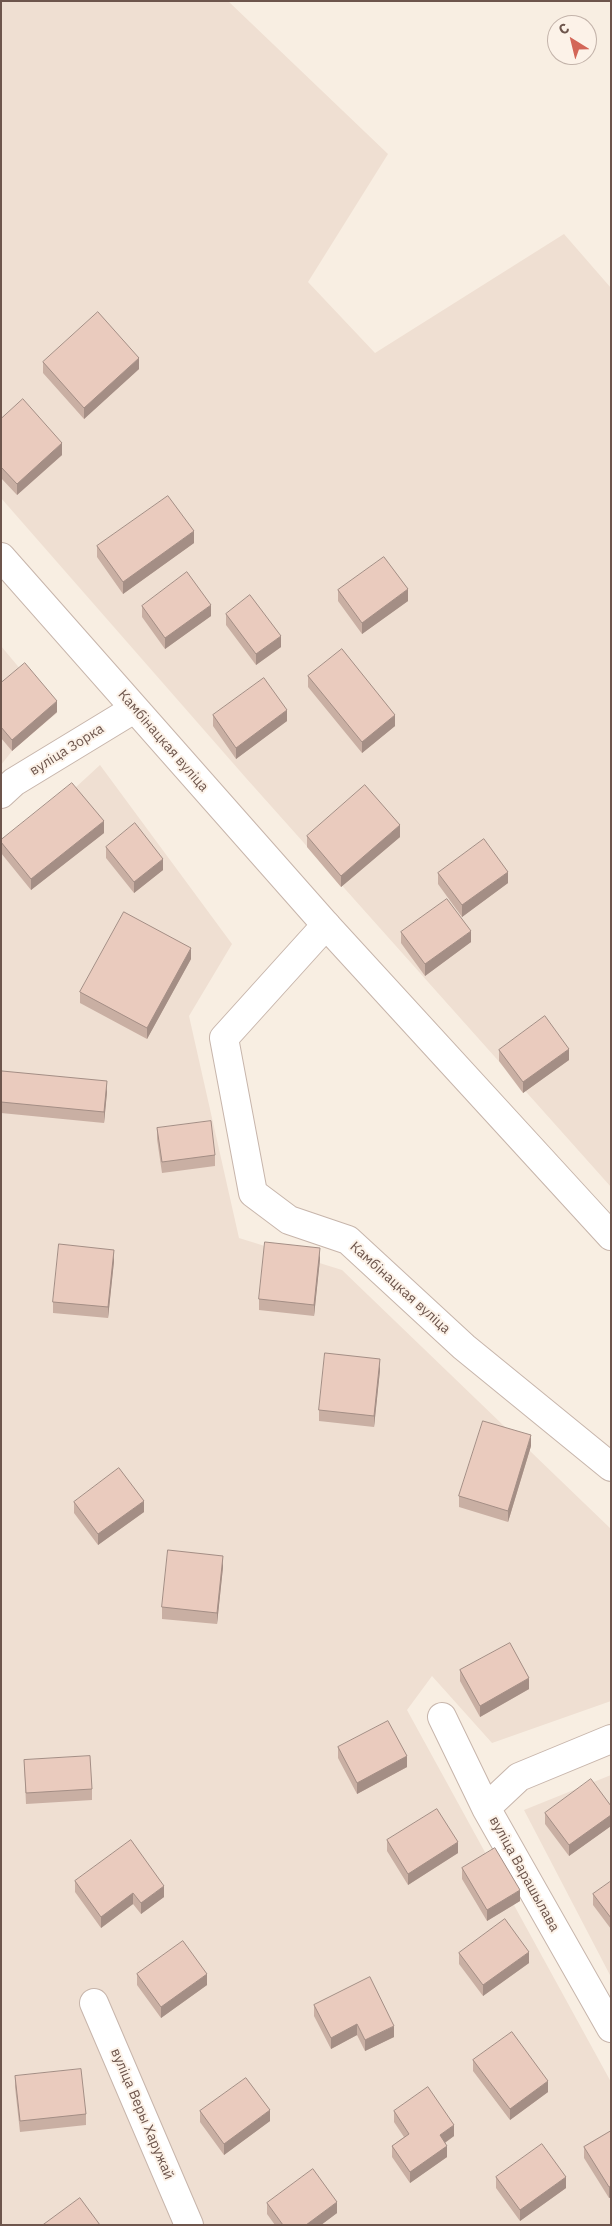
<!DOCTYPE html>
<html>
<head>
<meta charset="utf-8">
<style>
	body { margin:0 }
	#map { position:relative; width:612px; height:2226px; overflow:hidden; background:#f8eee2; font-family:"IBM Plex Sans",sans-serif }
	canvas { display:block }
	.frame { position:absolute; inset:0; border:2px solid #6d554c; pointer-events:none }
	.north { position:absolute; left:547px; top:15px; width:50px; height:50px; box-sizing:border-box; background:#fcf2e8; border:1px solid #c3b3aa; border-radius:50%; rotate:324deg; font-size:14px; font-weight:700; line-height:20px; text-align:center; color:#6d554c }
	.north::after { content:''; display:block; margin:auto; width:18px; height:22px; background:#d36657; clip-path:polygon(50% 0,100% 100%,50% 72%,0 100%) }
</style>
</head>
<body>
<div id="map">
<canvas width="612" height="2226"></canvas>
<div class="frame"></div>
<div class="north">С</div>
</div>
<script>
const context = document.querySelector('canvas').getContext('2d');
context.lineJoin = 'round';
function fill(path, color) { context.fillStyle = color; context.fill(path, 'evenodd'); }
function trace(path, color, width, dash) { context.strokeStyle = color; context.lineWidth = width; context.lineCap = dash ? 'butt' : 'round'; context.setLineDash(dash || []); context.stroke(path); }
function drawText(font, color, halo, rows, align = 'center') {
  context.font = font + ' "IBM Plex Sans",sans-serif'; context.lineWidth = 4; context.setLineDash([]); context.textBaseline = 'middle'; context.strokeStyle = halo; context.fillStyle = color; for (const [text, x, y, turn = 0] of rows) {
    context.save(); context.translate(x, y); context.rotate((+turn || 0) * Math.PI / 180); context.textAlign = isNaN(turn) ? turn : align; if (halo) context.strokeText(text, 0, 0); context.fillText(text, 0, 0); context.restore();
  }
}
const residential = new Path2D(`
	M1,1H228L388,154L308,282L375,353L564,234L611,288V1187L246,778L1,498Z
	M1,646L57,713L12,751L1,765Z
	M100,765L232,944L189,1016L239,1238L342,1270L611,1529V1701L492,1743L432,1676L407,1710L611,2082V2225H1V856Z
	M611,1775V1977L524,1810Z`);
const minor = new Path2D(`
	M1,794L14,782L134,709
	M326,925L224,1038L253,1193L289,1220L348,1240L464,1347L611,1467
	M442,1717L486,1808L611,2028
	M486,1808L519,1777L611,1739
	M94,2003L189,2225`);
const tertiary = new Path2D(`
	M1,557L326,925L611,1236`);
const wall = new Path2D(`
	M43,362L139,369L84,419L43,373Z
	M1,419L62,455L17,495L1,478Z
	M194,543L123,594L97,557V546Z
	M338,590L408,601L362,634L338,601Z
	M142,606L211,616L165,649L142,617Z
	M226,614L281,647L256,665L226,625Z
	M308,676L395,726L362,753L308,687Z
	M1,683L57,712L12,751L1,738Z
	M213,715L287,721L236,759L213,726Z
	M104,833L31,890L1,853V840Z
	M307,836L400,837L341,887L307,847Z
	M106,847L163,870L134,893L106,858Z
	M438,873L508,883L462,917L438,884Z
	M401,932L471,942L425,976L401,943Z
	M191,959L147,1039L80,1003V992Z
	M499,1050L569,1060L523,1093L499,1061Z
	M1,1081L107,1092L104,1123L1,1113Z
	M157,1128L215,1155V1166L162,1173L157,1139Z
	M320,1259L314,1316L259,1310V1299Z
	M114,1261L108,1318L53,1313V1302Z
	M380,1370L374,1427L319,1421V1410Z
	M531,1446L508,1522L459,1507V1496Z
	M74,1502L144,1512L98,1545L74,1513Z
	M223,1567L217,1624L162,1619V1607Z
	M460,1670L529,1689L480,1717L460,1681Z
	M338,1747L407,1767L357,1794L338,1758Z
	M24,1760L92,1789V1800L26,1804Z
	M611,1806V1826L569,1856L545,1824V1813Z
	M387,1840L458,1853L408,1885L387,1851Z
	M462,1868L520,1901L487,1921L462,1879Z
	M75,1881L164,1897L141,1914L133,1904L101,1928L75,1892Z
	M611,1883V1929L593,1905V1894Z
	M459,1953L529,1963L483,1996L459,1964Z
	M137,1974L207,1985L161,2018L137,1985Z
	M314,2005L394,2037L365,2051L357,2035L331,2049L314,2016Z
	M473,2060L548,2092L510,2120L473,2071Z
	M15,2076L86,2114V2125L20,2132L15,2087Z
	M200,2111L270,2121L224,2155L200,2122Z
	M394,2111L454,2136L445,2143L447,2157L410,2183L392,2157V2146L404,2137L394,2122Z
	M611,2131V2197L609,2198L584,2158V2147Z
	M496,2177L566,2188L520,2221L496,2188Z
	M267,2203L337,2213L321,2225H275L267,2214Z`);
const shadedWall = new Path2D(`
	M139,358V369L84,419V408Z
	M62,443V455L17,495V484Z
	M194,531V543L123,594V582Z
	M408,589V601L362,634V623Z
	M211,605V616L165,649V638Z
	M281,636V647L256,665V654Z
	M57,701V712L12,751V740Z
	M287,710V721L236,759V748Z
	M395,715V726L362,753V742Z
	M104,821V833L31,890V879Z
	M400,825V837L341,887V876Z
	M163,859V870L134,893V882Z
	M508,872V883L462,917V905Z
	M471,931V942L425,976V964Z
	M191,948V959L147,1039V1028Z
	M569,1049V1060L523,1093V1082Z
	M107,1081V1092L104,1123V1112Z
	M320,1248V1259L314,1316V1305Z
	M114,1250V1261L108,1318V1307Z
	M380,1359V1370L374,1427V1416Z
	M531,1435V1446L508,1522V1511Z
	M144,1501V1512L98,1545V1534Z
	M223,1556V1567L217,1624V1613Z
	M529,1678V1689L480,1717V1706Z
	M407,1756V1767L357,1794V1783Z
	M611,1815V1826L569,1856V1845Z
	M458,1842V1853L408,1885V1874Z
	M164,1886V1897L141,1914V1903Z
	M520,1890V1901L487,1921V1910Z
	M133,1893V1904L101,1928V1917Z
	M529,1952V1963L483,1996V1985Z
	M207,1974V1985L161,2018V2007Z
	M357,2024V2035L331,2049V2038Z
	M394,2026V2037L365,2051V2040Z
	M548,2081V2092L510,2120V2109Z
	M270,2110V2121L224,2155V2144Z
	M454,2125V2136L440,2146V2135Z
	M447,2146V2157L410,2183V2172Z
	M566,2177V2188L520,2221V2210Z
	M611,2186V2197L609,2198V2187Z
	M337,2202V2213L321,2225H306Z`);
const building = new Path2D(`
	M98,312L139,358L84,408L43,362Z
	M23,399L62,443L17,484L1,467V419Z
	M168,496L194,531L123,582L97,546Z
	M384,557L408,589L362,623L338,590Z
	M187,572L211,605L165,638L142,606Z
	M250,595L281,636L256,654L226,614Z
	M342,649L395,715L362,742L308,676Z
	M25,663L57,701L12,740L1,727V683Z
	M264,678L287,710L236,748L213,715Z
	M72,783L104,821L31,879L1,842V840Z
	M365,785L400,825L341,876L307,836Z
	M135,823L163,859L134,882L106,847Z
	M484,839L508,872L462,905L438,873Z
	M447,899L471,931L425,964L401,932Z
	M124,912L191,948L147,1028L80,992Z
	M545,1016L569,1049L523,1082L499,1050Z
	M2,1071L107,1081L104,1112L1,1102V1081Z
	M211,1121L215,1155L162,1162L157,1128Z
	M265,1242L320,1248L314,1305L259,1299Z
	M59,1244L114,1250L108,1307L53,1302Z
	M325,1353L380,1359L374,1416L319,1410Z
	M483,1421L531,1435L508,1511L459,1496Z
	M119,1468L144,1501L98,1534L74,1502Z
	M168,1550L223,1556L217,1613L162,1607Z
	M510,1643L529,1678L480,1706L460,1670Z
	M388,1721L407,1756L357,1783L338,1747Z
	M90,1756L92,1789L26,1793L24,1760Z
	M591,1779L611,1806V1815L569,1845L545,1813Z
	M437,1809L458,1842L408,1874L387,1840Z
	M131,1840L164,1886L141,1903L133,1893L101,1917L75,1881Z
	M495,1848L520,1890L487,1910L462,1868Z
	M610,1882L611,1883V1918L593,1894Z
	M505,1919L529,1952L483,1985L459,1953Z
	M183,1941L207,1974L161,2007L137,1974Z
	M370,1977L394,2026L365,2040L357,2024L331,2038L314,2005Z
	M512,2032L548,2081L510,2109L473,2060Z
	M81,2069L86,2114L20,2121L15,2076Z
	M246,2078L270,2110L224,2144L200,2111Z
	M428,2087L454,2125L440,2135L447,2146L410,2172L392,2146L409,2134L394,2111Z
	M611,2131V2186L609,2187L584,2147Z
	M542,2144L566,2177L520,2210L496,2177Z
	M313,2169L337,2202L306,2225H283L267,2203Z
	M80,2198L100,2225H43Z`);
const streetNames = [
	["Камбінацкая вуліца",163,741,49],
	["вуліца Зорка",67,750,-32],
	["Камбінацкая вуліца",400,1288,42],
	["вуліца Варашылава",524,1874,61],
	["вуліца Веры Харужай",142,2114,67]
];
fill(residential, '#efdfd2');
trace(minor, '#c7b5ab', 30);
trace(tertiary, '#c7b5ab', 30);
trace(minor, '#fff', 28);
trace(tertiary, '#fff', 28);
fill(wall, '#c9afa3');
fill(shadedWall, '#a48e85');
fill(building, '#eacbbe');
trace(building, '#a48e85', 1);
drawText('14px', '#6d554c', '#fcf2e8', streetNames);
</script>
</body>
</html>
